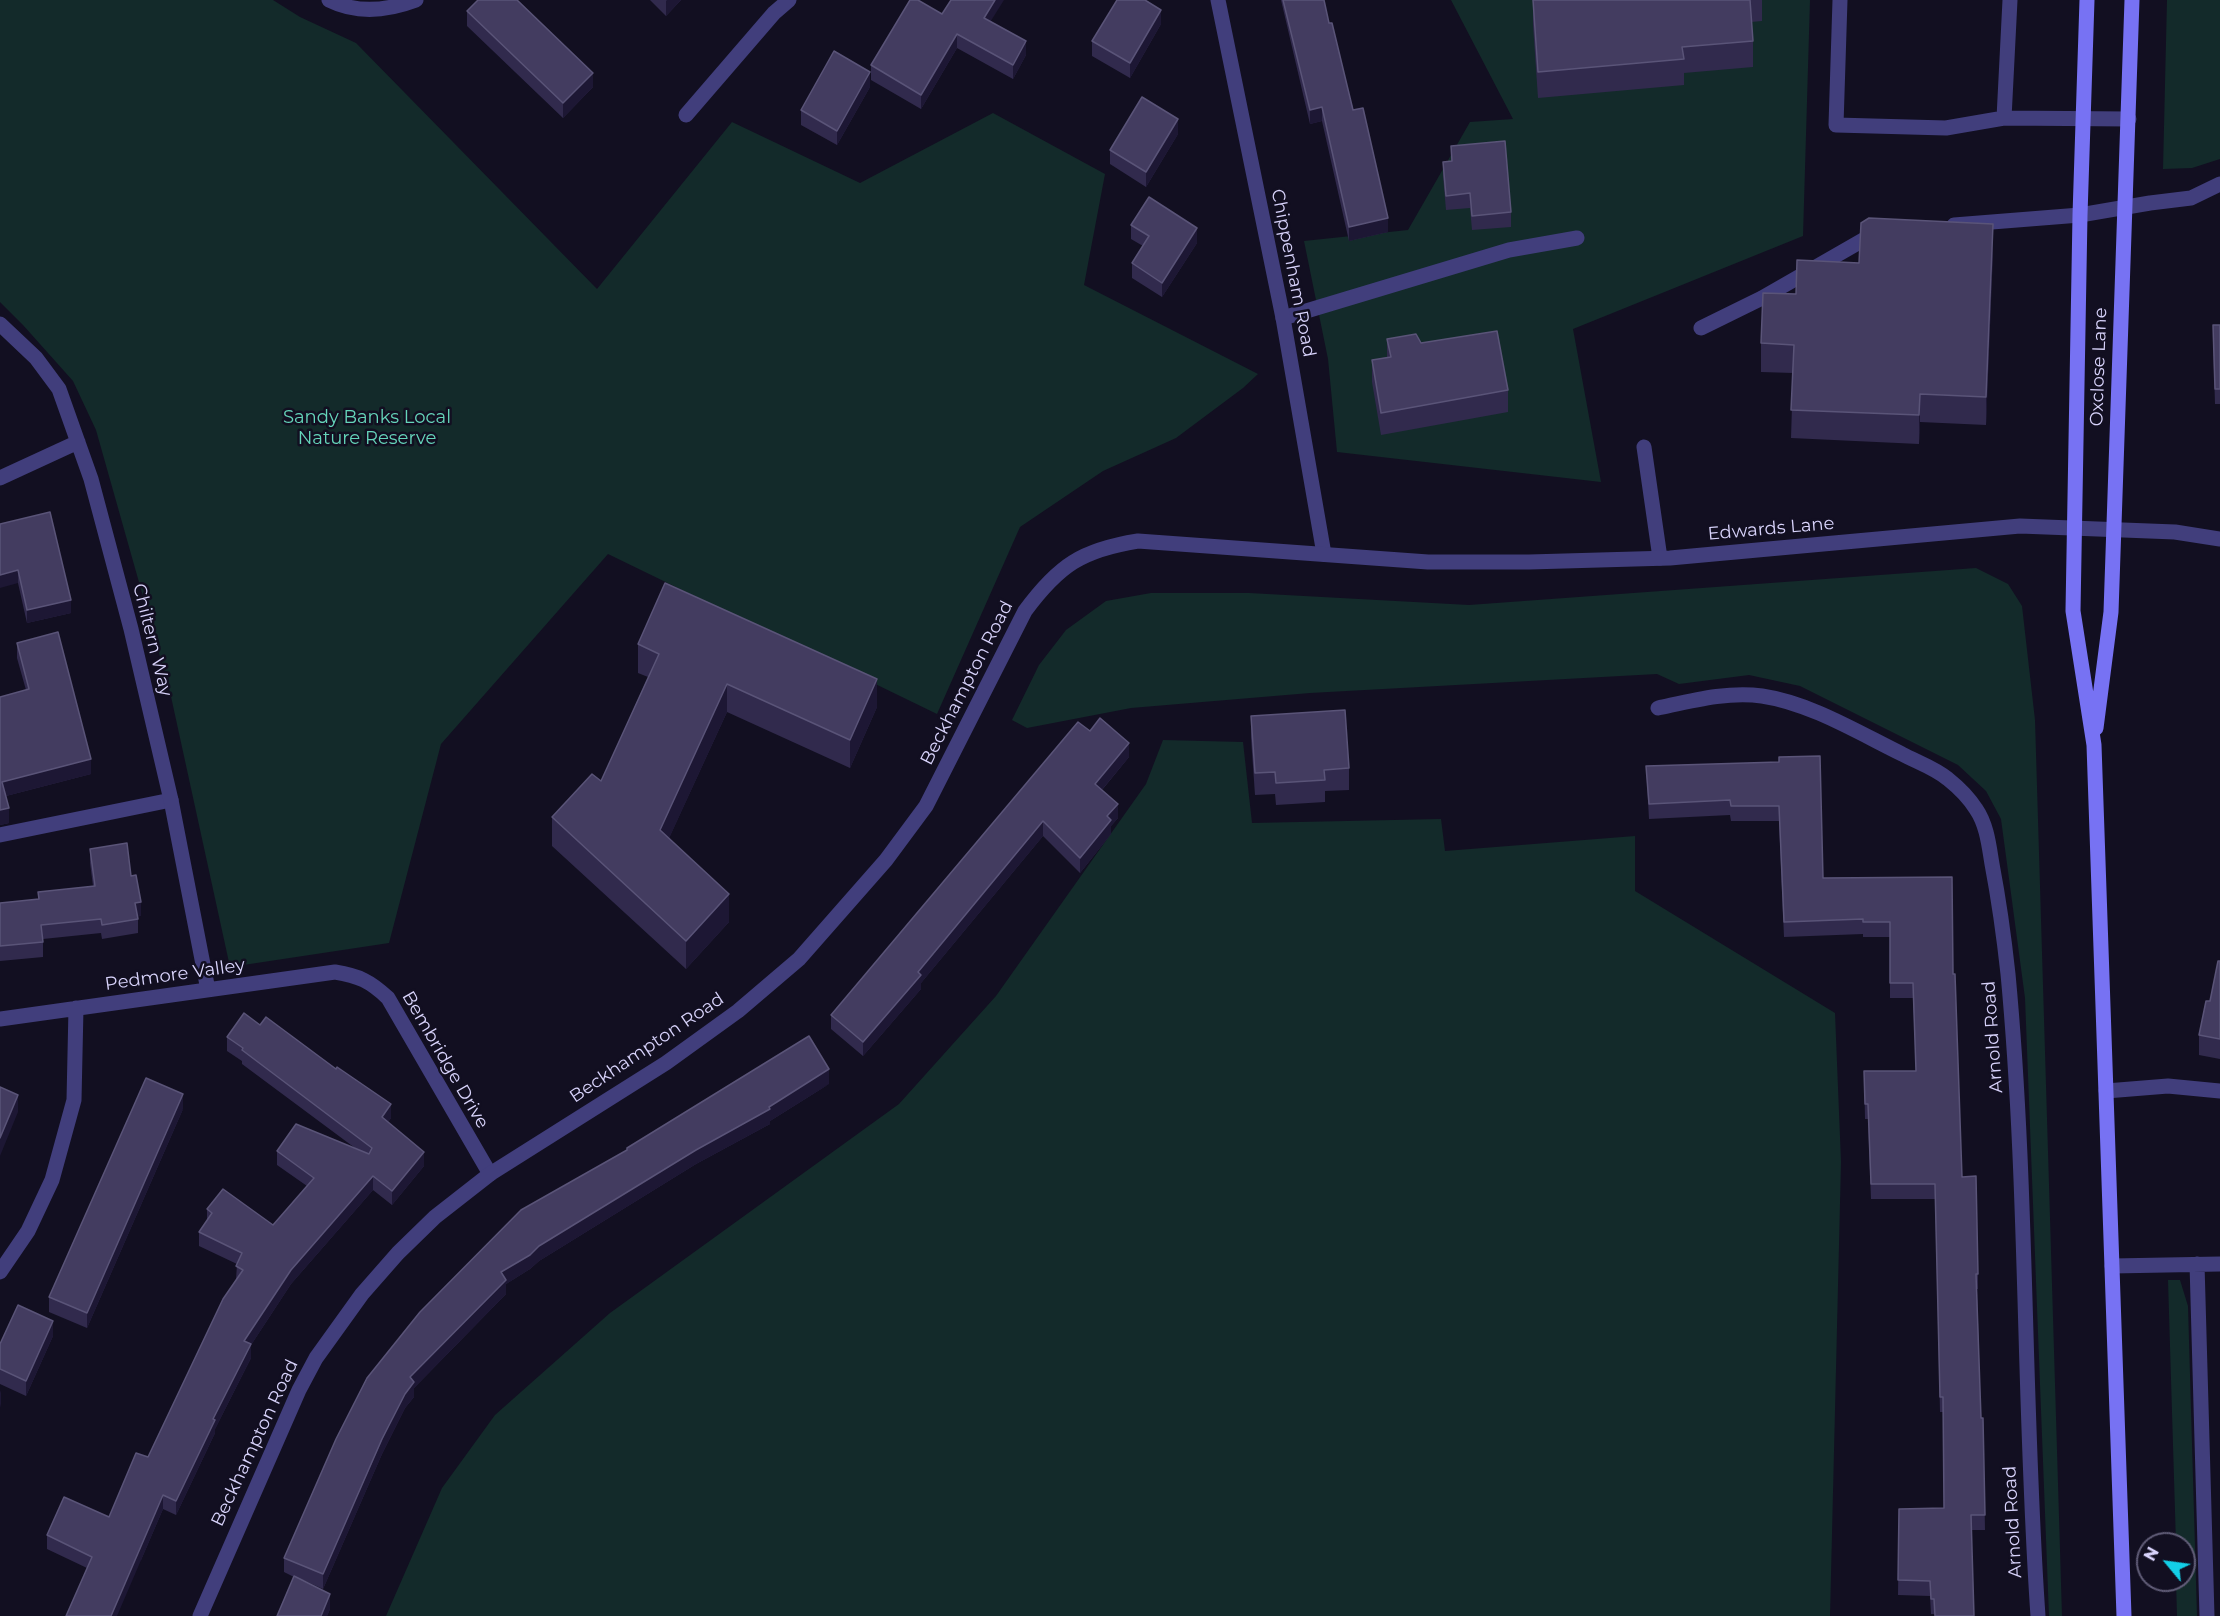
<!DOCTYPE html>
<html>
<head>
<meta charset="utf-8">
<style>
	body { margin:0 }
	#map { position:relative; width:2220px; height:1616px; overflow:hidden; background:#120f21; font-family:Montserrat,sans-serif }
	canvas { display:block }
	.north { position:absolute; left:2136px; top:1532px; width:60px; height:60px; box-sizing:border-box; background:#120f21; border:2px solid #615d78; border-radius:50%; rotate:299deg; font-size:16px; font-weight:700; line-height:24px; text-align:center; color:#d8d3fb }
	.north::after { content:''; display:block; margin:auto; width:21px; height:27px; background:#13cfe7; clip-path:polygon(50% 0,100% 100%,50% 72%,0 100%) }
</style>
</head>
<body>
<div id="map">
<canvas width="2220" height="1616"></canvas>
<div class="north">N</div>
</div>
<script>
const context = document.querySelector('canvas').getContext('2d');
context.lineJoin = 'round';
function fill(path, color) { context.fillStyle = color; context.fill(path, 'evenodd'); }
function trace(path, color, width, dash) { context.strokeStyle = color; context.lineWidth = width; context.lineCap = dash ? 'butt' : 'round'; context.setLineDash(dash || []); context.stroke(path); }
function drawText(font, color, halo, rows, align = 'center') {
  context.font = font + ' Montserrat,sans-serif'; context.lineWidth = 5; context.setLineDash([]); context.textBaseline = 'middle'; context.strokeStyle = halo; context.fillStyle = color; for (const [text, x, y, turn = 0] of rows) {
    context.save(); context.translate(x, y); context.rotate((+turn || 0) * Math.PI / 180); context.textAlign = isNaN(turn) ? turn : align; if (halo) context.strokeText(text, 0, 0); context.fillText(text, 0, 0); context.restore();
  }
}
const green = new Path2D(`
	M0,0H273L300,17L356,43L597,289L732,122L860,183L993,113L1105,174L1084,285L1258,374L1243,388L1176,438L1103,471L1020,527L937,714L608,554L441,744L389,943L230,967L170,692L96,430L73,381L23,325L0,302Z
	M1451,0H1810L1803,236L1573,329L1601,482L1337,452L1328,359L1304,241L1408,230L1470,122L1513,119Z
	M2167,0H2220V159L2192,168L2163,169Z
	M1976,568L2008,584L2022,606L2035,720L2062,1616H2049L2025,998L2001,819L1986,791L1958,765L1800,686L1749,675L1679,684L1657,674L1310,693L1131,708L1027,728L1012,720L1039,665L1066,630L1106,601L1151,593H1249L1469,605Z
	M1163,740L1243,742L1252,823L1441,819L1445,851L1635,836V891L1835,1013L1841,1162L1830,1616H386L442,1488L495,1415L610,1313L899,1104L996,996L1146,784Z
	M2168,1280H2180L2188,1306L2197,1616H2177L2176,1580H2184V1544H2176Z`);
const service = new Path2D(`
	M1840,0L1836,125L1946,128L2004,118
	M2010,0L2004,118L2129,119
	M1954,225L2080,215
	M1283,318L1509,250L1577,238
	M1701,328L1762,298L1877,232
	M1644,447L1660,558
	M0,835L171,800
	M2106,1091L2168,1086L2220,1091`);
const minor = new Path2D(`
	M329,0C357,14 387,11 416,0
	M1218,0L1283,318L1324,554
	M686,115L774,13L789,0
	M2080,215L2150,203L2191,198L2220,184
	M0,324L36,358L59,389L91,479L131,629L171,800L208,990
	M0,478L78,442
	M1658,708C1691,701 1728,691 1762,696C1810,703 1859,733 1902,754C1917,762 1935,768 1948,779C1958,787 1969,798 1976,809C1987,825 1989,846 1992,864C1999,901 2004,937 2008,974C2028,1187 2023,1402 2038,1616
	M0,1019L335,972C359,976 370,981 388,998L490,1174
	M2197,1264L2207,1616
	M2112,1266L2220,1264
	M0,1272L28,1231L52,1180L74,1100L76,1008`);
const tertiary = new Path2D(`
	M200,1616L299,1390L316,1358L362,1294L398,1253L435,1217L490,1174L666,1063L738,1011L799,959L886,860L926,806L1025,611C1059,565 1082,550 1138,541L1428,562H1529L1670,558L2020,526L2175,532L2220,539`);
const secondary = new Path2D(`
	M2087,0L2080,215L2073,611L2094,745L2124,1616
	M2096,728L2111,612L2132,0`);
const wall = new Path2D(`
	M650,0H681L666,16Z
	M1281,0H1324L1329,23L1388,232L1349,241L1322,121L1310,124Z
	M1533,0H1762V21L1751,22L1753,41V67L1684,73V85L1538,98L1533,25Z
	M467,11L593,87L563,118L467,26Z
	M942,14L991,21L1026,55L1013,79L957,48L921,109L871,80V65Z
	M1161,24L1130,78L1092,56V41Z
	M870,87L837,145L801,125V110Z
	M1178,134L1146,187L1110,164V150Z
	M1451,146L1511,212V227L1472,230L1470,208L1446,210L1443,176V162L1451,161Z
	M1131,225L1197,243L1162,297L1132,278V263L1143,246L1131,239Z
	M1993,252L1986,425L1920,422L1919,444L1791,438L1793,373L1761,372V343L1796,294L1859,263Z
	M2220,325V404H2215L2213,340Z
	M1387,339L1421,343L1508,390V412L1381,435L1372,382V360L1387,357Z
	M0,524L71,613L27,623L18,583Z
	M17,643L91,774L6,796L9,823L0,825V697L26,690L17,658Z
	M638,644L877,707L850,768L727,712L669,838L729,922L686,969L552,846V817L601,781L648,677L638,673Z
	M1251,716L1349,768V790L1325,791V802L1276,805L1275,794L1255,795L1251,738Z
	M1090,731L1129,757L1102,790L1118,818L1111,826V834L1080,873L1043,836L921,983V989L863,1056L831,1029V1015Z
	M1779,762L1823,878L1952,877L1953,974L1962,1177L1978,1274V1289H1977L1981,1418H1983L1985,1530H1971L1934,1614H1931L1930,1596L1898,1595L1899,1509L1944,1508L1943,1412H1940L1935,1199H1871L1868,1119H1865L1864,1071H1916L1913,998H1890V937H1863V934L1784,937L1779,821H1731L1730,815L1649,819L1646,766Z
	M90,849L131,876L141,916H138V933L102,939L101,933L43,939V957L0,961V903L38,899V892L93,886L90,863Z
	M2220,961V1059L2199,1055V1035L2210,1001Z
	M227,1037L391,1118L388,1122L424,1166L392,1205L373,1190L291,1284L251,1345V1358L215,1429V1433L176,1515L163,1509L141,1560L87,1568L47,1549V1535L109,1517L148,1457L236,1280L237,1264L199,1246V1232L207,1220V1209L273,1225L307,1186L277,1165V1151L355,1148L242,1064V1061L227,1051Z
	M829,1084L770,1121V1124L696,1164L539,1261L530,1269L506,1284V1294L414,1388V1397L405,1408L382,1454L323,1589L303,1580L330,1609L327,1616H277L294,1577L284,1572V1558L420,1312Z
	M183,1109L87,1328L49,1312V1297Z
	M53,1336L26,1396L0,1384V1344Z`);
const shadedWall = new Path2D(`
	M667,0H681L666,16V1Z
	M995,0H1004L984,32V18Z
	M1161,10V24L1130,78V63Z
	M957,34V48L921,109V95Z
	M1026,41V55L1013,79V65Z
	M870,72V87L837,145V131Z
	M593,73V87L563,118V103Z
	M1322,107V121L1310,124V110Z
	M1178,119V134L1146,187V172Z
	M1388,218V232L1349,241V227Z
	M1993,224V252L1986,425V397Z
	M1197,228V243L1162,297V283Z
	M1920,394V422L1919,444V415Z
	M18,570V583L0,588V575Z
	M71,600V613L27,623V610Z
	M877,679V707L850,768V740Z
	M727,684V712L660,858V830Z
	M1129,743V757L1095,798V784Z
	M91,759V774L2,797V782Z
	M1118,804V818L1111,826V834L1080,873V858L1107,816Z
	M9,808V823L0,825V810Z
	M1043,821V836L921,983V989L863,1056V1042L918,972Z
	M729,894V922L686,969V941Z
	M141,902V916L135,917V903Z
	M829,1069V1084L770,1121V1124L696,1164L539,1261L530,1269L506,1284V1294L414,1388V1397L405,1408L382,1454L323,1589V1574L410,1377L501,1272L539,1246L696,1150L769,1107Z
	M183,1094V1109L87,1328V1313Z
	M18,1095V1112L0,1156V1138Z
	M391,1104V1118L382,1131V1117Z
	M424,1152V1166L392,1205V1191Z
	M373,1176V1190L291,1284L251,1345V1358L215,1429V1433L176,1515V1501L213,1419L244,1341L291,1270Z
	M53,1321V1336L26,1396V1381Z
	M1,1390V1404L0,1408V1393Z
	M163,1495V1509L117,1616H111Z
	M330,1594V1609L327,1616H321Z`);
const building = new Path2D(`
	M478,0H517L593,73L563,103L467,11Z
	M910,0H918L942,14L951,0H995L984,18L1026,41L1013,65L957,34L921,95L871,65Z
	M1117,0H1145L1161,10L1130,63L1092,41Z
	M1283,0H1324L1329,23H1332L1353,110L1363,108L1388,218L1349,227L1322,107L1310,110Z
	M1533,0H1750L1753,41L1682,47L1684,59L1538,72Z
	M834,51L870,72L837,131L801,110Z
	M1142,97L1178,119L1146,172L1110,150Z
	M1505,141L1511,212L1472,216L1470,193L1446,196L1443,162L1452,161L1451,146Z
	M1149,197L1197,228L1162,283L1132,263L1149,236L1131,225Z
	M1869,218L1993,224L1986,397L1920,394L1919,415L1791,410L1794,345L1761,343L1763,293L1796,294L1797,260L1859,263L1861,223Z
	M2213,325H2220V389H2215Z
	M1497,331L1508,390L1381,413L1372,360L1391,357L1387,339L1416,334L1421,343Z
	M50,512L71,600L27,610L18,570L0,575V524Z
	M665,583L877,679L850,740L727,684L660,830L729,894L686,941L552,817L592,774L601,781L659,654L638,644Z
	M58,632L91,759L2,782L9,808L0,810V697L29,689L17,643Z
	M1345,710L1349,768L1324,770L1325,780L1276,783L1275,772L1255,773L1251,716Z
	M1100,718L1129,743L1095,784L1118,804L1107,816L1111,820L1080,858L1043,821L918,972L921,975L863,1042L831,1015L1078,722L1090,731Z
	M1820,756L1823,878L1952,877L1953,974H1955L1962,1177L1976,1176L1978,1274H1976L1981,1418H1983L1985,1515H1971L1974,1616H1935L1934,1599H1931L1930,1581L1898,1580L1899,1509L1944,1508L1943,1397H1940L1935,1184H1871L1868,1104H1865L1864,1071H1916L1913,983H1890V922H1863V919L1784,922L1779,806H1731L1730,800L1649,804L1646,766L1779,762V757Z
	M127,843L131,876L136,875L141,902L135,903L138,919L102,925L101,919L41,925L43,942L0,946V903L39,899L38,892L95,886L90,849Z
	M2218,961H2220V1039L2199,1035L2206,1001H2210Z
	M244,1013L260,1025L266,1017L336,1069L337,1067L391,1104L382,1117L424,1152L392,1191L373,1176L291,1270L244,1341L251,1344L213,1419L215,1420L176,1501L163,1495L111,1616H66L92,1557L47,1535L64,1497L109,1517L136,1453L148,1457L223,1299L243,1270L236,1266L242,1253L199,1232L212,1213L207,1209L223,1189L273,1225L314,1178L277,1151L296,1124L369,1154L372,1148L242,1050L243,1048L227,1037Z
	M809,1036L829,1069L769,1107L770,1109L696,1150L539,1246L530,1255L501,1272L506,1280L410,1377L414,1382L405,1394L382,1439L323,1574L284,1558L336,1439L367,1378L420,1312L521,1210L627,1150V1148Z
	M146,1078L183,1094L87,1313L49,1297Z
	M0,1087L18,1095L0,1138Z
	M18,1305L53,1321L26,1381L0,1369V1344Z
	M294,1576L330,1594L321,1616H277Z`);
const streetNames = [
	["Chippenham Road",1293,273,79],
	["Oxclose Lane",2099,367,-88],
	["Edwards Lane",1771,529,-5],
	["Chiltern Way",152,640,76],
	["Beckhampton Road",967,683,-63],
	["Pedmore Valley",175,975,-8],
	["Arnold Road",1993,1037,-94],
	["Beckhampton Road",647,1048,-34],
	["Bembridge Drive",445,1060,60],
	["Beckhampton Road",255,1443,-65],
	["Arnold Road",2013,1522,-93]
];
const parkNames = [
	["Sandy Banks Local",367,418],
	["Nature Reserve",367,439]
];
fill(green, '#132a2a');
trace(service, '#413e7c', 15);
trace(minor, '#413e7c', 15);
trace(tertiary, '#413e7c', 15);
trace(secondary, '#7772f3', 15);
fill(wall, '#312a4d');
fill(shadedWall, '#1d1734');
fill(building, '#433c60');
trace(building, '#5a5478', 1.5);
drawText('18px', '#d8d3fb', '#120f21', streetNames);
drawText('18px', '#65d5ba', '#120f21', parkNames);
</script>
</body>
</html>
